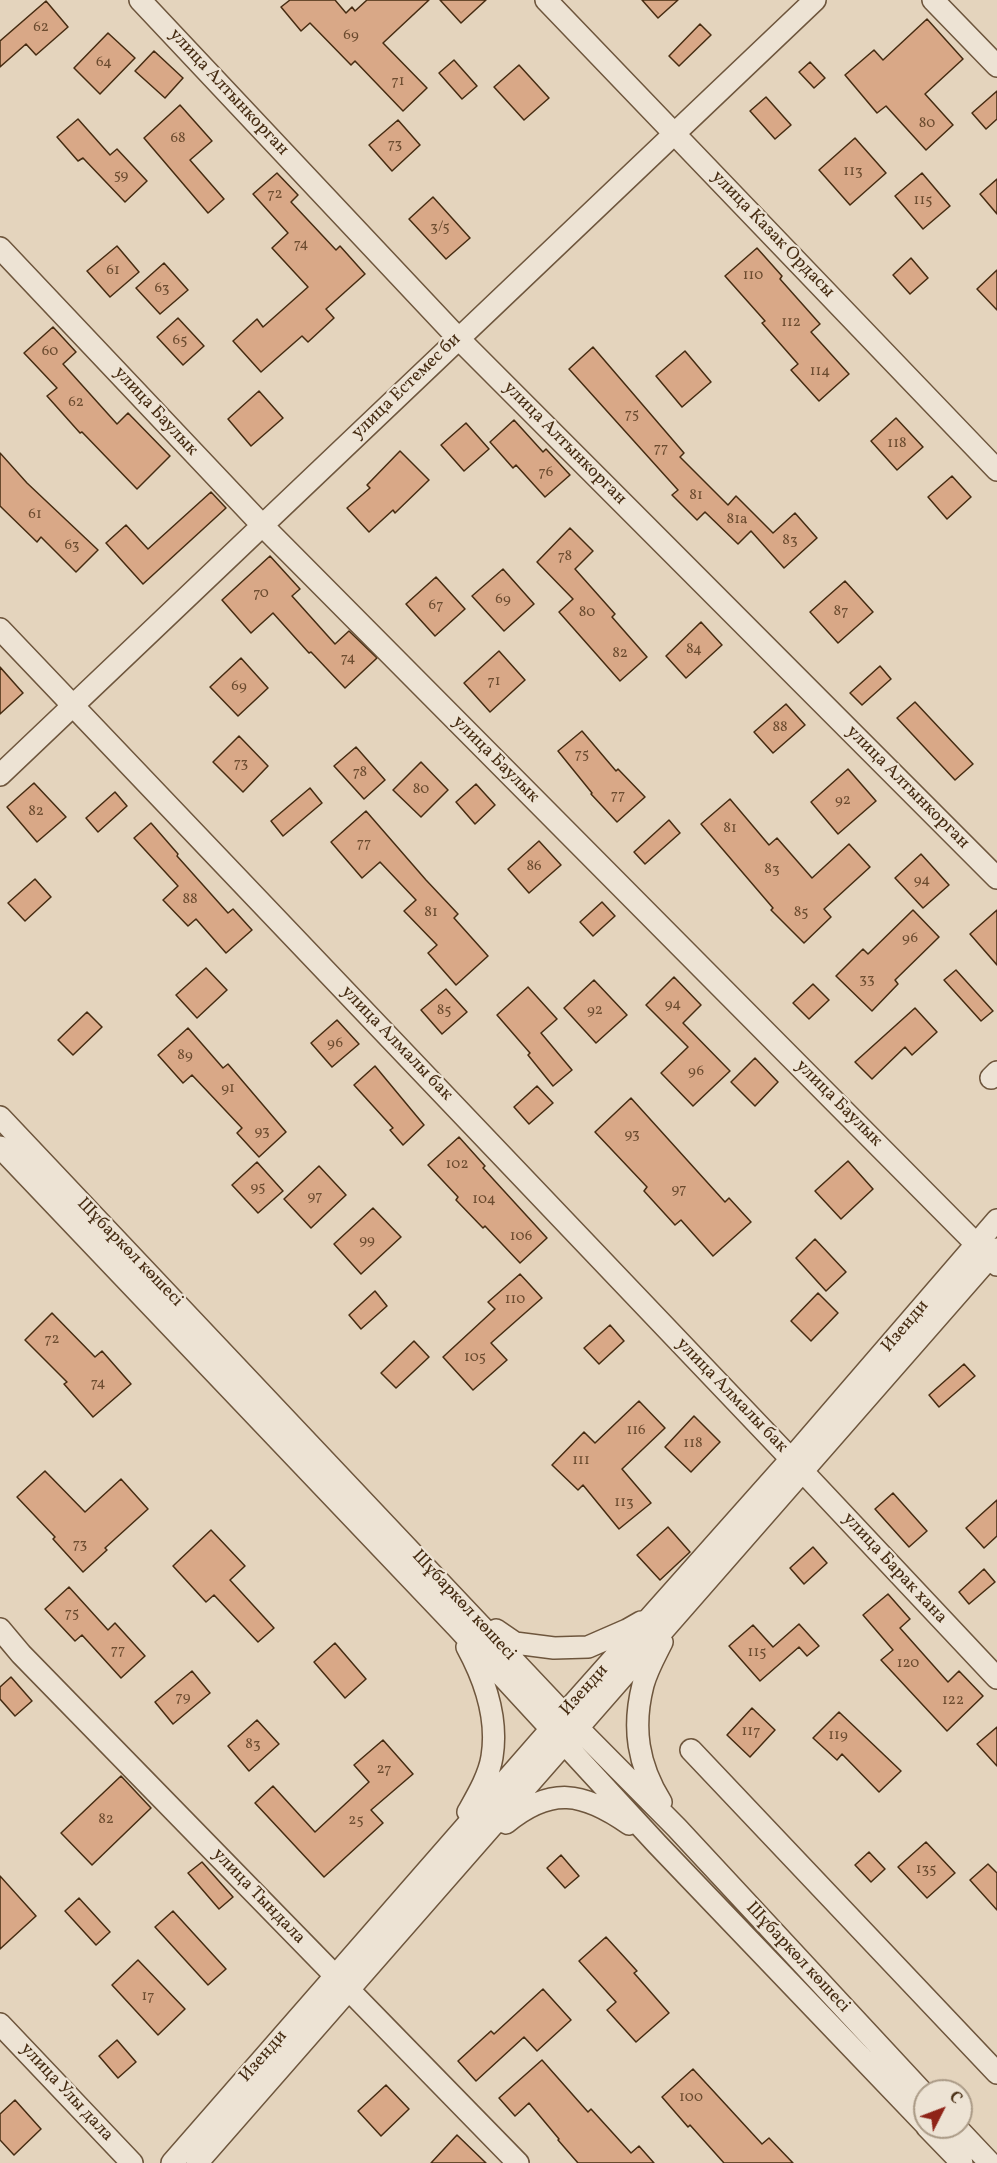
<!DOCTYPE html>
<html>
<head>
<meta charset="utf-8">
<style>
	body { margin:0 }
	#map { position:relative; width:997px; height:2163px; overflow:hidden; background:#e4d4bd; font-family:Vollkorn,serif }
	canvas { display:block }
	.north { position:absolute; left:913px; top:2079px; width:60px; height:60px; box-sizing:border-box; background:#ede3d4; border:2px solid #aa9a86; border-radius:50%; rotate:48deg; font-size:16px; font-weight:700; line-height:24px; text-align:center; color:#462c12 }
	.north::after { content:''; display:block; margin:auto; width:21px; height:27px; background:#8f2418; clip-path:polygon(50% 0,100% 100%,50% 72%,0 100%) }
</style>
</head>
<body>
<div id="map">
<canvas width="997" height="2163"></canvas>
<div class="north">С</div>
</div>
<script>
const context = document.querySelector('canvas').getContext('2d');
context.lineJoin = 'round';
function fill(path, color) { context.fillStyle = color; context.fill(path, 'evenodd'); }
function trace(path, color, width, dash) { context.strokeStyle = color; context.lineWidth = width; context.lineCap = dash ? 'butt' : 'round'; context.setLineDash(dash || []); context.stroke(path); }
function drawText(font, color, halo, rows, align = 'center') {
  context.font = font + ' Vollkorn,serif'; context.lineWidth = 4.5; context.setLineDash([]); context.textBaseline = 'middle'; context.strokeStyle = halo; context.fillStyle = color; for (const [text, x, y, turn = 0] of rows) {
    context.save(); context.translate(x, y); context.rotate((+turn || 0) * Math.PI / 180); context.textAlign = isNaN(turn) ? turn : align; if (halo) context.strokeText(text, 0, 0); context.fillText(text, 0, 0); context.restore();
  }
}
const building = new Path2D(`
	M290,0H335L346,13L352,7L355,11L367,0H429L383,43L427,88L403,111L355,61L351,65L310,23L301,31L281,7Z
	M440,0H486L461,23Z
	M642,0H678L658,18Z
	M46,1L68,27L36,55L26,44L0,67V41Z
	M927,19L963,59L925,94L953,125L926,150L886,106L877,113L845,75L874,50L883,60Z
	M700,24L711,35L679,66L669,56Z
	M108,33L135,58L100,94L74,68Z
	M154,51L183,78L165,98L135,71Z
	M454,60L477,86L462,99L439,73Z
	M810,62L825,78L814,88L799,72Z
	M519,65L549,98L524,120L494,87Z
	M997,91V119L986,129L972,113Z
	M766,97L791,125L775,139L750,111Z
	M180,105L212,141L190,160L224,199L208,213L144,138Z
	M78,119L110,155L117,149L147,181L125,202L83,158L78,161L57,137Z
	M398,120L420,145L392,171L369,145Z
	M855,138L886,173L850,205L819,170Z
	M277,173L298,195L291,202L336,250L340,246L365,274L326,309L334,318L308,342L302,336L261,372L233,341L257,319L263,327L308,287L272,248L288,233L253,194Z
	M922,173L950,206L923,229L895,196Z
	M997,179V214L980,194Z
	M433,197L470,238L446,259L409,219Z
	M117,246L139,272L110,297L87,271Z
	M757,248L782,276L780,279L820,324L811,332L849,374L819,401L791,370L798,364L762,323L765,321L725,276Z
	M911,258L928,278L910,294L893,275Z
	M164,263L188,290L160,314L136,288Z
	M997,270V310L977,289Z
	M178,318L204,346L183,365L157,337Z
	M53,327L76,352L63,364L117,424L128,413L170,456L137,489L82,432L80,433L47,396L57,388L24,353Z
	M593,347L684,453L680,457L728,505L736,496L773,533L795,513L817,538L784,568L751,531L738,544L705,512L697,520L672,495L678,490L569,369Z
	M685,351L711,382L682,407L656,376Z
	M259,391L283,418L251,446L228,419Z
	M896,418L923,447L897,470L871,441Z
	M514,420L543,452L546,449L570,475L545,497L516,465L513,468L490,442Z
	M466,423L489,449L464,471L441,445Z
	M400,451L429,480L395,513L393,510L369,532L347,508L370,488L367,485Z
	M0,453L27,483L98,550L76,572L41,537L37,542L0,506Z
	M952,476L971,497L947,519L928,497Z
	M211,492L226,508L143,584L106,543L126,525L148,549Z
	M570,528L593,551L575,569L615,614L612,617L647,657L620,681L559,612L573,599L537,562Z
	M270,556L300,589L292,596L335,644L349,631L377,658L345,688L311,652L309,653L273,613L251,633L222,600Z
	M503,569L534,604L504,631L472,596Z
	M436,577L465,609L435,636L406,604Z
	M845,581L873,612L838,643L810,612Z
	M701,622L722,645L686,678L666,656Z
	M499,651L525,680L490,712L464,683Z
	M241,658L268,688L238,716L210,687Z
	M880,666L891,679L862,705L850,693Z
	M0,667L23,693L0,714Z
	M915,702L973,764L955,780L897,718Z
	M786,704L805,725L773,753L754,732Z
	M582,731L616,771L618,769L645,797L617,822L591,794L592,793L558,751Z
	M239,736L268,766L243,792L213,762Z
	M356,747L385,780L364,799L334,766Z
	M421,762L448,790L421,817L393,790Z
	M848,769L876,801L838,834L811,802Z
	M34,783L66,817L37,842L7,807Z
	M476,784L495,805L475,824L456,802Z
	M310,788L322,803L283,836L271,821Z
	M115,792L127,806L98,832L86,818Z
	M730,799L769,845L777,838L812,878L849,844L870,867L824,909L831,917L804,943L771,910L773,908L701,824Z
	M366,811L426,880L458,914L454,918L488,956L456,985L428,953L437,945L404,911L416,900L380,862L362,878L331,842Z
	M669,820L680,833L645,864L634,852Z
	M151,823L178,854L177,856L228,913L233,909L252,930L226,953L196,919L188,926L163,900L178,886L134,838Z
	M539,841L561,865L529,893L508,869Z
	M921,854L949,885L923,908L895,878Z
	M35,879L51,897L25,921L8,903Z
	M602,902L615,916L593,936L580,922Z
	M913,910L939,937L895,980L898,984L872,1011L836,976L863,949L868,954Z
	M997,910V965L970,934Z
	M206,968L227,990L197,1018L176,995Z
	M956,970L993,1011L981,1021L944,980Z
	M674,977L701,1005L683,1023L730,1071L693,1106L661,1073L688,1047L646,1005Z
	M594,980L627,1015L596,1043L564,1008Z
	M813,984L829,1000L809,1019L793,1003Z
	M528,987L557,1019L541,1033L572,1070L553,1086L528,1055L530,1053L497,1015Z
	M446,989L467,1012L442,1034L421,1010Z
	M915,1008L937,1032L912,1055L905,1047L872,1079L855,1062Z
	M87,1012L102,1027L73,1055L58,1040Z
	M337,1020L359,1044L332,1067L311,1043Z
	M188,1028L223,1068L228,1064L286,1132L259,1157L237,1133L242,1128L192,1075L183,1083L158,1055Z
	M755,1058L778,1082L755,1106L731,1082Z
	M375,1066L424,1125L403,1145L390,1130L393,1128L354,1085Z
	M537,1086L553,1103L529,1124L514,1107Z
	M631,1098L725,1202L729,1198L751,1222L713,1256L681,1220L675,1225L644,1191L647,1187L595,1132Z
	M459,1137L485,1166L483,1168L547,1238L520,1263L485,1226L483,1228L456,1200L458,1197L428,1165Z
	M848,1161L873,1189L841,1219L815,1191Z
	M257,1162L283,1191L258,1213L232,1185Z
	M319,1166L346,1195L311,1228L284,1199Z
	M373,1208L401,1237L361,1274L334,1244Z
	M815,1239L846,1272L826,1291L796,1258Z
	M520,1274L542,1298L491,1343L507,1360L473,1390L443,1357L495,1309L488,1302Z
	M375,1291L387,1306L361,1329L349,1315Z
	M818,1293L838,1313L811,1341L791,1321Z
	M52,1313L95,1357L102,1351L131,1384L93,1417L64,1384L67,1382L25,1340Z
	M610,1325L624,1341L599,1364L584,1348Z
	M414,1341L429,1357L396,1388L381,1373Z
	M964,1364L975,1376L939,1407L929,1395Z
	M639,1401L665,1428L622,1469L651,1503L619,1529L583,1485L578,1490L552,1465L584,1432L595,1443Z
	M694,1416L720,1442L691,1472L665,1447Z
	M45,1471L85,1512L121,1479L148,1509L105,1548L107,1550L83,1572L53,1539L55,1537L17,1497Z
	M893,1493L927,1531L909,1547L875,1509Z
	M997,1500V1536L984,1548L966,1528Z
	M668,1527L690,1552L660,1580L637,1555Z
	M211,1530L245,1566L230,1580L274,1628L258,1642L214,1595L206,1602L173,1566Z
	M813,1547L827,1563L804,1584L790,1568Z
	M984,1569L995,1582L969,1604L959,1592Z
	M69,1587L108,1630L115,1623L145,1656L121,1678L82,1635L75,1641L45,1609Z
	M888,1594L910,1619L900,1628L948,1682L959,1671L983,1696L947,1731L881,1660L893,1650L863,1615Z
	M799,1624L819,1646L807,1656L799,1647L760,1681L729,1646L753,1625L773,1647Z
	M335,1643L366,1679L345,1698L314,1662Z
	M192,1671L210,1693L173,1724L155,1702Z
	M11,1677L32,1701L15,1716L0,1699V1687Z
	M752,1708L775,1730L750,1757L727,1735Z
	M839,1712L901,1771L879,1792L842,1754L837,1760L813,1738Z
	M257,1720L279,1744L249,1771L228,1746Z
	M997,1727V1766L977,1744Z
	M383,1740L413,1774L371,1810L383,1823L324,1877L255,1803L273,1786L315,1832L369,1782L354,1765Z
	M121,1776L151,1808L92,1865L61,1833Z
	M926,1842L955,1873L927,1898L898,1867Z
	M869,1852L885,1869L871,1882L855,1865Z
	M561,1855L579,1876L565,1888L547,1868Z
	M202,1862L233,1897L219,1909L188,1873Z
	M988,1864L997,1873V1910L970,1880Z
	M0,1876L36,1916L0,1949Z
	M79,1898L110,1932L96,1945L65,1911Z
	M173,1911L226,1969L208,1985L155,1927Z
	M606,1937L637,1971L634,1973L669,2013L636,2042L607,2010L616,2002L579,1961Z
	M138,1960L185,2009L158,2035L112,1985Z
	M543,1989L571,2020L537,2051L524,2037L476,2081L458,2061L491,2031L494,2034Z
	M117,2040L136,2062L118,2078L99,2056Z
	M542,2060L588,2112L591,2109L631,2153L639,2146L654,2163H578L558,2140L559,2139L529,2103L515,2116L499,2098Z
	M693,2069L762,2144L769,2138L793,2163H724L690,2125L688,2127L662,2097Z
	M386,2085L409,2109L381,2136L358,2111Z
	M15,2100L41,2129L14,2155L0,2140V2114Z
	M457,2135L486,2163H431Z`);
const minor = new Path2D(`
	M140,0L458,338L997,878
	M546,0L997,470
	M933,0L997,66
	M0,248L262,525L997,1265
	M0,629L791,1459L997,1678
	M0,775L815,0
	M991,1078L997,1072
	M0,1117L564,1714L677,1828L925,2095
	M0,1147L457,1627L657,1844L925,2124
	M0,1629L21,1654L518,2163
	M496,1630L515,1643L554,1648L588,1647L627,1630L641,1622
	M467,1647C485,1680 498,1720 492,1757C489,1776 477,1796 468,1812
	M691,1750L997,2073
	M661,1802C638,1765 632,1728 643,1685C647,1670 655,1656 662,1642
	M506,1823C551,1786 583,1792 629,1824
	M0,2024L132,2163
	M927,2127L962,2163
	M956,2127L990,2163
	M172,2163L551,1729L791,1459L997,1220
	M197,2163L997,1249`);
const numberNames = [
	["62",41,28],
	["69",351,36],
	["64",104,63],
	["71",398,82],
	["80",927,124],
	["68",178,139],
	["73",395,145],
	["113",853,172],
	["59",121,176],
	["72",275,195],
	["115",923,201],
	["3/5",440,228],
	["74",301,245],
	["61",113,271],
	["110",753,276],
	["63",162,289],
	["112",791,323],
	["65",180,341],
	["60",50,352],
	["114",820,372],
	["62",76,403],
	["75",632,415],
	["118",897,444],
	["77",661,449],
	["76",546,473],
	["81",696,496],
	["61",35,515],
	["81а",737,520],
	["83",790,541],
	["63",72,546],
	["78",565,557],
	["70",261,594],
	["69",503,600],
	["67",436,606],
	["87",841,612],
	["80",587,613],
	["84",694,650],
	["82",620,654],
	["74",348,659],
	["71",494,682],
	["69",239,687],
	["88",780,728],
	["75",582,755],
	["73",241,764],
	["78",360,773],
	["80",421,790],
	["77",618,796],
	["92",843,801],
	["82",36,812],
	["81",730,829],
	["77",364,844],
	["86",534,867],
	["83",772,870],
	["94",922,881],
	["88",190,900],
	["81",431,913],
	["85",801,913],
	["96",910,939],
	["33",867,980],
	["94",673,1005],
	["85",444,1011],
	["92",595,1011],
	["96",335,1044],
	["89",185,1056],
	["96",696,1072],
	["91",228,1089],
	["93",262,1132],
	["93",632,1135],
	["102",457,1165],
	["95",258,1188],
	["97",679,1190],
	["97",315,1197],
	["104",484,1200],
	["106",521,1237],
	["99",367,1241],
	["110",515,1300],
	["72",52,1340],
	["105",475,1358],
	["74",98,1384],
	["116",636,1431],
	["118",693,1444],
	["111",581,1461],
	["113",624,1503],
	["73",80,1545],
	["75",72,1614],
	["77",118,1651],
	["115",757,1653],
	["120",908,1664],
	["79",183,1698],
	["122",953,1701],
	["117",751,1732],
	["119",838,1736],
	["83",253,1745],
	["27",384,1770],
	["82",106,1820],
	["25",356,1821],
	["135",926,1870],
	["17",148,1997],
	["100",691,2098]
];
const streetNames = [
	["улица Алтынкорган",228,93,47],
	["улица Казак Ордасы",772,235,46],
	["улица Естемес би",407,387,-44],
	["улица Баулык",155,412,47],
	["улица Алтынкорган",564,444,45],
	["улица Баулык",495,760,45],
	["улица Алтынкорган",907,788,45],
	["улица Алмалы бак",396,1044,46],
	["улица Баулык",838,1104,45],
	["Шұбаркөл көшесі",129,1253,46],
	["Изенди",906,1327,-50],
	["улица Алмалы бак",731,1396,46],
	["улица Барак хана",894,1569,47],
	["Шұбаркөл көшесі",463,1606,47],
	["Изенди",585,1691,-48],
	["улица Тындала",258,1897,46],
	["Шұбаркөл көшесі",797,1958,47],
	["Изенди",264,2057,-49],
	["улица Улы дала",66,2093,47]
];
fill(building, '#d9a887');
trace(building, '#462c12', 1.5);
trace(minor, '#6e563d', 24);
trace(minor, '#ede3d4', 21);
drawText('15px', '#6b4b2f', null, numberNames);
drawText('18px', '#462c12', '#ede3d4', streetNames);
</script>
</body>
</html>
